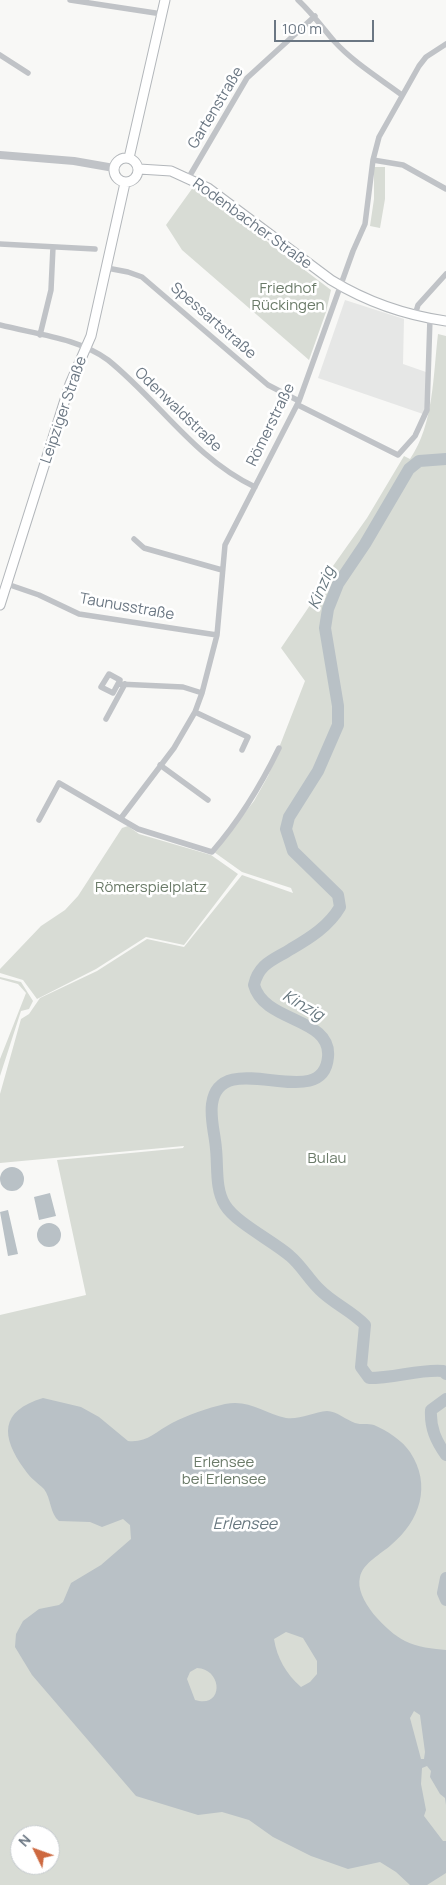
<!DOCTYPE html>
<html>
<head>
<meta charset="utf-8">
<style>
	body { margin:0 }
	#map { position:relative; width:446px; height:1885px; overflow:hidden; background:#f8f8f6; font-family:Manrope,sans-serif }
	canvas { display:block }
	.north { position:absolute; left:10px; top:1825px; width:50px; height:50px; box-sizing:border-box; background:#fff; border:1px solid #c4c9cd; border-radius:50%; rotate:312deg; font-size:14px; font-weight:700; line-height:20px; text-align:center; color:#6b7783 }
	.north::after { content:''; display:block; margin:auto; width:18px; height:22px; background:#cd6940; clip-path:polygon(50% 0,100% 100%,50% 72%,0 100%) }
	.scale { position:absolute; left:274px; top:20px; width:100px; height:22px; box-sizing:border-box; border:2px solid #6b7783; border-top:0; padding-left:6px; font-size:15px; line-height:18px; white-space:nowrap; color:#6b7783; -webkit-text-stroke:4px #fff; paint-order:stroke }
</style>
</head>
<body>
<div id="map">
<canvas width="446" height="1885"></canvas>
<div class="north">N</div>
<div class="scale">100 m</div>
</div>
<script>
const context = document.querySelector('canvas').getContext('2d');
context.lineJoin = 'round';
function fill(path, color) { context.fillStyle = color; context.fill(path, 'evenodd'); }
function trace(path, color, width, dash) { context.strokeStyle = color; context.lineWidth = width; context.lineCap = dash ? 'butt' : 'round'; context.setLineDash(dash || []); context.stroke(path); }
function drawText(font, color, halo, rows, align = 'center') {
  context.font = font + ' Manrope,sans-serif'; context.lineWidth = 5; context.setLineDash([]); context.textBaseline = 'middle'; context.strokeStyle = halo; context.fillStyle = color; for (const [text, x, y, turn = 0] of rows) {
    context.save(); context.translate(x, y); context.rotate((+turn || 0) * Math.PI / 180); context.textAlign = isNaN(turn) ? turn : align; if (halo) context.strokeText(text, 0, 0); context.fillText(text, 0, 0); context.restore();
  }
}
const built = new Path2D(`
	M345,300L404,319L403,364L426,372V410L423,414L318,378Z`);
const green = new Path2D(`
	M374,167H385V199L380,228L370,226L374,199Z
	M194,186L331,290L326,312L309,360L182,250L166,225Z
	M438,334L446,336V1885H0V1315L86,1295L57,1160L183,1148L184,1146L0,1163V1094L21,1019L29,1014L40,998L97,971L147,939L184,947L242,875L293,893L291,888L242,872L214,852L254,801L268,776L305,681L281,648L321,589L333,566L367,518L404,456L410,459C434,424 433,375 438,334ZM20,1835H50V1865H20Z
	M128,826L139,834L211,855L238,874L184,945L146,937L96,969L37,999L23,980L0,973V969L41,926L65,910L78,896L122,828Z
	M0,977L21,982L33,1001L29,1009L21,1011L0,1076V1059L26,993L18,984L0,979Z`);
const water = new Path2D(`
	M0 1179a12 12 0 1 1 24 0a12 12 0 1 1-24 0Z
	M50,1193L56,1216L39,1220L34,1197Z
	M8,1210L18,1254L8,1256L0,1212Z
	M37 1235a12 12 0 1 1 24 0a12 12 0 1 1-24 0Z
	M43,1398L81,1407L99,1417L128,1441C147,1443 155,1432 172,1423C188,1415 207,1408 225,1404C249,1399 264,1413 286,1418C299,1420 314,1412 327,1411C337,1411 346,1420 355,1423C361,1425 368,1423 374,1425C386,1430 403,1441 410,1452C432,1485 420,1521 391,1545C381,1554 363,1563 360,1577C354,1599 387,1632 405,1641C416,1647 434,1649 446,1650V1805L445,1798L440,1794L430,1777L431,1771L427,1766L422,1768L421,1784L426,1810L424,1816L443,1841H446V1873L427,1885H410L396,1872L380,1862L348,1869L311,1856L273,1837L249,1820L222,1812L198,1815L136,1796L32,1675L15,1647L16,1634L23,1621L39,1609L59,1605L63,1602L71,1583L101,1565L131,1539L130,1525L123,1519L102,1527L90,1522L59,1521C50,1514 51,1498 44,1489C38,1483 30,1478 25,1470C0,1436 0,1411 43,1398ZM286,1632L303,1638L317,1661V1674L310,1682L301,1687C286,1674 277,1658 274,1639ZM197,1668C223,1669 224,1709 195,1700L187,1679L190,1672ZM414,1711L420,1715L425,1752L424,1759H421L410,1718Z`);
const river = new Path2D(`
	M446,459L419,461L409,469L365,544L338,584L328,609L325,628L338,706V725L318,771L289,817L286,829L293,851L338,895L340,907C329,926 310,938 291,949C274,960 259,963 254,985C264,1023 332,1017 328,1057C323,1116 220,1044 212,1104C210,1120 215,1134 216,1149C218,1167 215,1189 225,1205C236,1223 273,1241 290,1256C302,1266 309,1280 320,1290C334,1304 352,1311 365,1325L361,1367L369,1378C395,1378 420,1369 443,1371L446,1374
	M446,1399L431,1410C430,1428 436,1441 446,1455
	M446,1578L443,1593L446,1600`);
const minor = new Path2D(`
	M70,0L162,14
	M298,0C312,13 322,27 334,41C353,62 379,78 402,95
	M0,55L28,73
	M373,160L403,165L446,189
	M189,177L247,78L315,16
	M0,244L95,249
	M107,268L128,272L142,277L268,385L299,401
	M415,315L418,305L446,274
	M0,325C35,334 79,338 108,360C159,401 194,458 255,487
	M40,335L51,290L53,247
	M298,405L398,455L415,436L427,410L430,318
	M134,539L144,548L222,570
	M7,584L39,595L79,614L217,635
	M109,674L120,680L113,693L101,687Z
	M118,684L183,687L202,693
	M195,712L248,737L242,750
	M106,719L125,684
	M160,765L208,800
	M121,818L174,748L195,712L202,693L217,635L225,545L299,401L353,251L365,224L373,160L379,137L419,66L426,57L446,44
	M39,820L59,783L138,829L212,852C240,820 260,787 279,748`);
const tertiary = new Path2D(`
	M0,155L74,161L114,168`);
const secondary = new Path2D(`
	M114 170a12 12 0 1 1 24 0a12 12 0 1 1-24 0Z
	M129,158L165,0
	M139,169L171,171L208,188L331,280C367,302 404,315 446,321
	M0,605L70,384L91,336L125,183`);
const streetNames = [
	["Gartenstraße",216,108,-59],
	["Rodenbacher Straße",252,224,36],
	["Spessartstraße",213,321,41],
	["Leipziger Straße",64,410,-71],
	["Odenwaldstraße",178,410,44],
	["Römerstraße",271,425,-64],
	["Taunusstraße",127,607,10]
];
const parkNames = [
	["Friedhof",288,289],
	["Rückingen",288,306],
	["Römerspielplatz",151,888],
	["Bulau",327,1159],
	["Erlensee",224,1463],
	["bei Erlensee",224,1480]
];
const waterNames = [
	["Kinzig",322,588,-67],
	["Kinzig",303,1006,30],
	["Erlensee",245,1525]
];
fill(built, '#e6e7e6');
fill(green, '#d8dcd5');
fill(water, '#b9c1c6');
trace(river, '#b9c1c6', 12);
trace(secondary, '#b3b7bb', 11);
trace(minor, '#c0c3c7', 5.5);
trace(tertiary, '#c0c3c7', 8);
trace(secondary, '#fff', 9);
drawText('15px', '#6b7783', '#fff', streetNames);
drawText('15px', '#6b7b69', '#fff', parkNames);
drawText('italic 16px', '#67777f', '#fff', waterNames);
</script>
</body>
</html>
